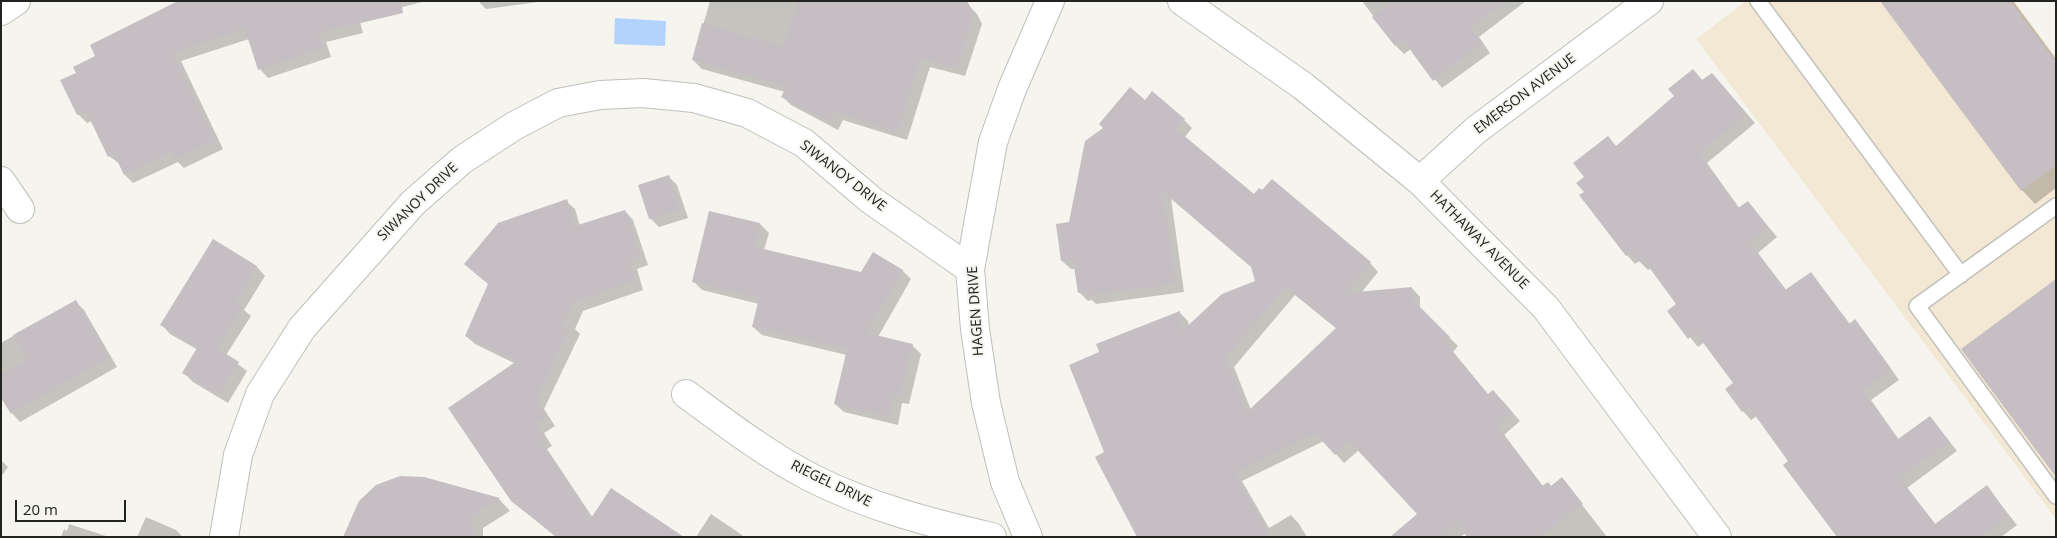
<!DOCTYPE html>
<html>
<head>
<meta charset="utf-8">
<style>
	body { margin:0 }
	#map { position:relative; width:2057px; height:538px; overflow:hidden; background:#f5f4ee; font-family:"Open Sans",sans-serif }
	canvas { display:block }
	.frame { position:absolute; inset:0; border:2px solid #222220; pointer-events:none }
	.scale { position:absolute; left:15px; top:500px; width:111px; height:22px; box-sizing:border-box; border:2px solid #222220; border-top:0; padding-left:6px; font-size:15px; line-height:18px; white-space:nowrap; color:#222220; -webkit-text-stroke:4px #f5f4ee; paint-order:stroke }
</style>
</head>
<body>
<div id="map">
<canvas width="2057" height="538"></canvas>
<div class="frame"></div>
<div class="scale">20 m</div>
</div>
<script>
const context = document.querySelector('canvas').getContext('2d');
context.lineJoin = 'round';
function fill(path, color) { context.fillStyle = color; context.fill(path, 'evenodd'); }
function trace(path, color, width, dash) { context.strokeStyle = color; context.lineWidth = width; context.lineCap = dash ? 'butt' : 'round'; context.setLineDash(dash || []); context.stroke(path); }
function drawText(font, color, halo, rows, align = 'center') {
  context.font = font + ' "Open Sans",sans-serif'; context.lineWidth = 4; context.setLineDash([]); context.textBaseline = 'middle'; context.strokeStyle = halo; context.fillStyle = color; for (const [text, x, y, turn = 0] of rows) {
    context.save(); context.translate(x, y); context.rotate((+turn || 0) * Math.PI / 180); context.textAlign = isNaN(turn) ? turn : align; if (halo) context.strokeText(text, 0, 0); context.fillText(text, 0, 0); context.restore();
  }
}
const commercial = new Path2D(`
	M1746,1H2014L2056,57V519L1696,39Z`);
const water = new Path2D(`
	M615,18L666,21L665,46L614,44Z`);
const shadow = new Path2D(`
	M181,1H426L359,18L363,33L326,42L331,57L268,78L260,69L249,39L181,61L223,149L184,168L178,162L133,183L125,175L120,164L109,156L92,121L87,123L78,114L62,81L78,73L97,56Z
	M478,1H546L486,9Z
	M710,1H957L968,5L977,14L982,24L965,76L930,67L907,140L843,120L838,130L791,105L783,97L785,92L702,69L693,60Z
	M1362,1H1526L1479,37L1490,53L1442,88L1411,49L1404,54L1396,46Z
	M1881,1H2013L2056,59V188L2035,204L2022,190Z
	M1693,70L1703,81L1720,83L1755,123L1707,163L1740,209L1748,202L1777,237L1758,253L1787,291L1811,273L1850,324L1855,321L1863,330L1899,380L1871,400L1899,440L1930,417L1957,451L1907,488L1936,525L1987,487L2017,525L2001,537H1837L1790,461L1757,416L1751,420L1743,411L1735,383L1705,342L1698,347L1669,311L1678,304L1652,268L1648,270L1639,261L1635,264L1627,255L1586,192L1585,177L1608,138L1617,147L1676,97Z
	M1145,102L1184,120L1192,128L1185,137L1254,195L1370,263L1378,272L1361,293L1412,288L1420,297V309L1458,346L1453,352L1488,395L1502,400L1520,421L1504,435L1543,486L1551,487L1562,479L1607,537H1469L1466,533L1460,537H1422L1419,515L1359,450L1344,463L1324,441L1242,481L1269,528L1291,515L1299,524L1307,537H1138L1105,453L1101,353L1179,312L1188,321L1189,327L1256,282L1253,268L1171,198L1184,292L1096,304L1092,300L1088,301L1079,292L1076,269H1071L1062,261L1070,224ZM1295,295L1337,329L1251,410L1234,367Z
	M669,177L677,185L688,218L659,227L650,218Z
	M566,201L575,209L580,226L625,211L633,220L648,265L637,269L643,290L583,311L575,329L580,334L544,409L555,426L544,433L552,446L547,449L593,518L573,537H556L512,501L516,364L475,344L466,336Z
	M710,213L760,224L769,233L764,250L862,274L874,254L903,271L911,279L878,337L912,345L921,354L909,404L902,403L898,425L844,412L835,404L847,355L762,335L753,327L759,304L702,290L693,281Z
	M213,241L257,267L265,276L244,310L251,316L226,355L247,371L228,403L193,382L184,373L198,350L170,334L162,325Z
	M75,301L84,310L117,367L20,422L12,413L1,395V343Z
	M1,460L8,467L1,477Z
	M424,478L499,499L510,511L483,528V537H348Z
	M711,514L742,535L744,537H696Z
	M146,517L176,530L183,537H137Z
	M69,524L106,536L107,537H61L64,529L67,531Z`);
const building = new Path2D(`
	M178,1H401L403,13L318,33L323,48L258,70L245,29L173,53L215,140L174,160L171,153L124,175L114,154L108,157L86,111L77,115L60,80L76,73L73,67L95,56L90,45Z
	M797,1H967L974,14L957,68L921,59L898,132L835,112L829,122L781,97L786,87L692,60L702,23L783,46Z
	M1393,1H1506L1471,28L1483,43L1433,81L1403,40L1395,46L1372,17Z
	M1880,1H2010L2056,62V165L2021,191Z
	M1693,69L1702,80L1712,73L1747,114L1699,154L1738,208L1748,201L1769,228L1750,243L1785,290L1811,272L1849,324L1855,319L1892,370L1863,391L1898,439L1930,416L1950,442L1900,478L1935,524L1987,485L2009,516L1981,537H1837L1783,465L1788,461L1749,407L1742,412L1725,389L1733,383L1696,333L1688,339L1667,311L1676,304L1643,259L1638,262L1631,252L1626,256L1579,195L1584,192L1576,183L1584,177L1573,163L1608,136L1616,146L1674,96L1668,89Z
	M1130,87L1145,100L1152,91L1185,119L1176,129L1254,194L1259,188L1262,190L1272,179L1371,262L1345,293L1412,287V299L1450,337L1445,342L1488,394L1493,390L1512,412L1497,425L1542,486L1548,482L1551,486L1562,477L1583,504L1540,537H1467L1458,524L1441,537H1390L1417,514L1350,442L1335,455L1315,433L1235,473L1271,537H1137L1095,457L1104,452L1069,365L1099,352L1096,344L1180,311L1182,331L1222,294L1255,281L1251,267L1163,192L1176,284L1086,296V291L1078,293L1073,260L1061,261L1056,224L1069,222L1085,141L1103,128L1099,124ZM1286,287L1336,328L1247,412L1226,358Z
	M669,175L680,209L649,219L638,185Z
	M567,199L575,226L625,210L640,256L629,260L636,281L575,302L561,331L572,324L536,400L547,417L536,424L545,437L540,440L591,518L611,488L684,537H557L511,501L448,408L517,361L465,336L488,284L464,264L498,223Z
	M709,211L760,223L755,247L861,272L873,252L903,270L867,333L913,344L900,396L894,395L889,417L834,404L847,349L752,327L759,298L692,282Z
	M213,239L257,266L236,302L243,307L217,348L239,362L219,395L182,373L197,348L160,325Z
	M2056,279V477L1961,349Z
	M76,300L109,358L11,414L1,398V374L26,360L13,335Z
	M400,476L424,477L500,498L472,517L474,537H343L359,501L376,485Z`);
const service = new Path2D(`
	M1758,1L1961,275
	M2056,206L1917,306L2056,496`);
const minor = new Path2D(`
	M1182,1L1303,86L1420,181L1546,308L1717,537
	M1,11L16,1
	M1,181L20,209
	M1420,181L1476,130L1649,1
	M686,394C727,424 767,455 812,478C869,507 931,523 992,537
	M224,537L238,455L260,394L302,328L413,203L462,160L514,126L558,103L600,95L643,93L694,98L747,113L804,143L871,200L970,269
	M1028,537L1005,482L986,403L975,329L970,269L993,142L1012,89L1050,1`);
const streetNames = [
	["EMERSON AVENUE",1525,94,-37],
	["SIWANOY DRIVE",843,176,38],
	["SIWANOY DRIVE",418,202,-44],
	["HATHAWAY AVENUE",1479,240,45],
	["HAGEN DRIVE",976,311,-94],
	["RIEGEL DRIVE",831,484,26]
];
fill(commercial, '#f3e8d4');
fill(water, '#b1d3fd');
fill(shadow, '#0003');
fill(building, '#c5bfc3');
trace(service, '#c0bfba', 18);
trace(minor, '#c0bfba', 30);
trace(service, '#fff', 15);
trace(minor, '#fff', 28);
drawText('14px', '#222220', '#f5f4ee', streetNames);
</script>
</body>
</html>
